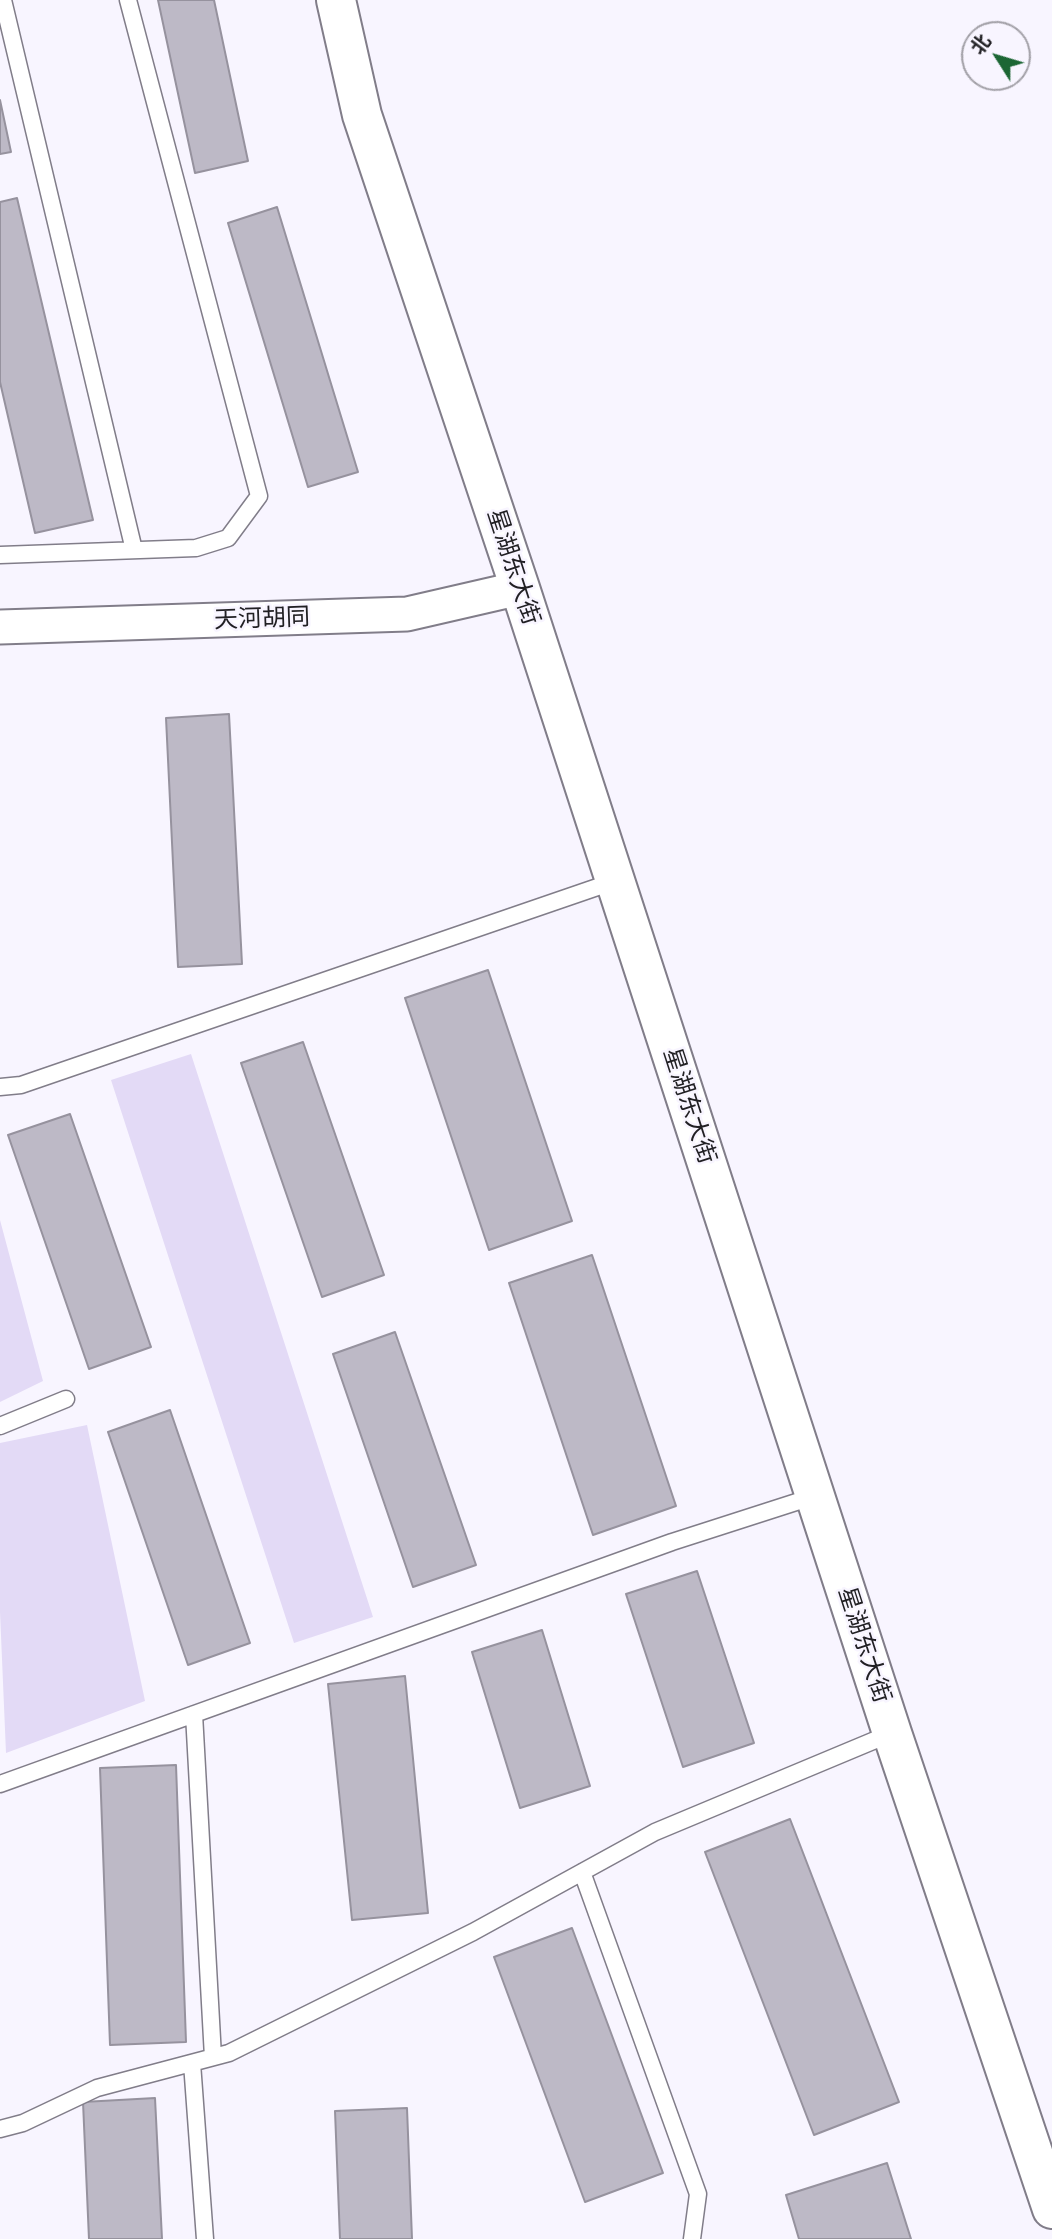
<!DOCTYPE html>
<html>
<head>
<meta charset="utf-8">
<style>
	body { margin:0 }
	#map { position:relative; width:1052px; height:2239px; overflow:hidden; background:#f8f5ff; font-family:Figtree,"Noto Sans SC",sans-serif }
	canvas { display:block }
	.north { position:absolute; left:961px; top:21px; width:70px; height:70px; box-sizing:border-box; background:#f8f5ff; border:2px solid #a2a0a7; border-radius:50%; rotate:307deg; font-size:19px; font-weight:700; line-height:28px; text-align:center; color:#212024 }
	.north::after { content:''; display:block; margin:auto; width:24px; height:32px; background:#1c6634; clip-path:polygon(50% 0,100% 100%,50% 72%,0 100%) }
</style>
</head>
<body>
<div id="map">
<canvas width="1052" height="2239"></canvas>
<div class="north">北</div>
</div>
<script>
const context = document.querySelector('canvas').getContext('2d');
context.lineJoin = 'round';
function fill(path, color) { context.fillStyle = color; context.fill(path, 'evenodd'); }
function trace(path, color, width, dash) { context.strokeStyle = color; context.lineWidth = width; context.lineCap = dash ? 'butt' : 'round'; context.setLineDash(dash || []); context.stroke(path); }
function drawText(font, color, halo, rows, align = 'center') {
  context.font = font + ' Figtree,"Noto Sans SC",sans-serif'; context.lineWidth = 5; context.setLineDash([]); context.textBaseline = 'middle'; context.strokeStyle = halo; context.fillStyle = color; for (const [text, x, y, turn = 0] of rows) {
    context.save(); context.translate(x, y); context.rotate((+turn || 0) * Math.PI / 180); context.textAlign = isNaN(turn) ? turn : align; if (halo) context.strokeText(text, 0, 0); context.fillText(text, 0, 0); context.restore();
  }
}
const green = new Path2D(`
	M191,1054L373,1617L294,1643L111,1080Z
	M0,1220L43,1381L0,1402Z
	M87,1425L145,1701L6,1753L0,1612V1443Z`);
const building = new Path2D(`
	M158,0H214L248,161L195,173Z
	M0,100L11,152L0,154Z
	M17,198L93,520L35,533L0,382V202Z
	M277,207L358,472L308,487L228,223Z
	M229,714L242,964L178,967L166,718Z
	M488,970L572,1221L489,1250L405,998Z
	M303,1042L384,1275L322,1297L241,1063Z
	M70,1114L151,1347L89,1369L8,1135Z
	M592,1255L676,1506L593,1535L509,1283Z
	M395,1332L476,1565L413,1587L333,1354Z
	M170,1410L250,1643L188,1665L108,1432Z
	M697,1571L754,1743L683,1767L626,1594Z
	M542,1630L590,1786L520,1808L472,1652Z
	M405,1676L428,1913L352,1920L328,1684Z
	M176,1765L186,2042L110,2045L100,1768Z
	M790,1819L899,2102L814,2135L705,1852Z
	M572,1928L663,2173L585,2202L494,1957Z
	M155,2098L162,2239H89L83,2102Z
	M407,2108L412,2239H340L335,2111Z
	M887,2163L911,2239H799L786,2195Z`);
const lane = new Path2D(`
	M3,0L134,550
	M0,555L196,548L228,538L259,496L128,0
	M0,1087L21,1085L615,881
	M0,1426L66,1399
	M194,1714L213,2057
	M0,1784L672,1542L815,1496
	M582,1872L698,2194L692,2239
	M192,2063L205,2239
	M0,2129L23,2123L97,2088L229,2053L473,1932L655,1832L892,1733`);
const street = new Path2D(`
	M0,627L407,614L520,588`);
const secondary = new Path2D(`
	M336,0L362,115L520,588L892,1733L1052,2209`);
const streetNames = [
	["星湖东大街",513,567,72],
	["天河胡同",262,619,-2],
	["星湖东大街",689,1106,72],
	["星湖东大街",864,1645,72]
];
fill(green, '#e3daf6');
fill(building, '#bdb9c6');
trace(building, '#96929e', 2);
trace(lane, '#817d89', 19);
trace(street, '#817d89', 37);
trace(secondary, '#817d89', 42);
trace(lane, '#fff', 16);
trace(street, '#fff', 33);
trace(secondary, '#fff', 38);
drawText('24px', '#212024', '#f8f5ff', streetNames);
</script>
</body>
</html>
